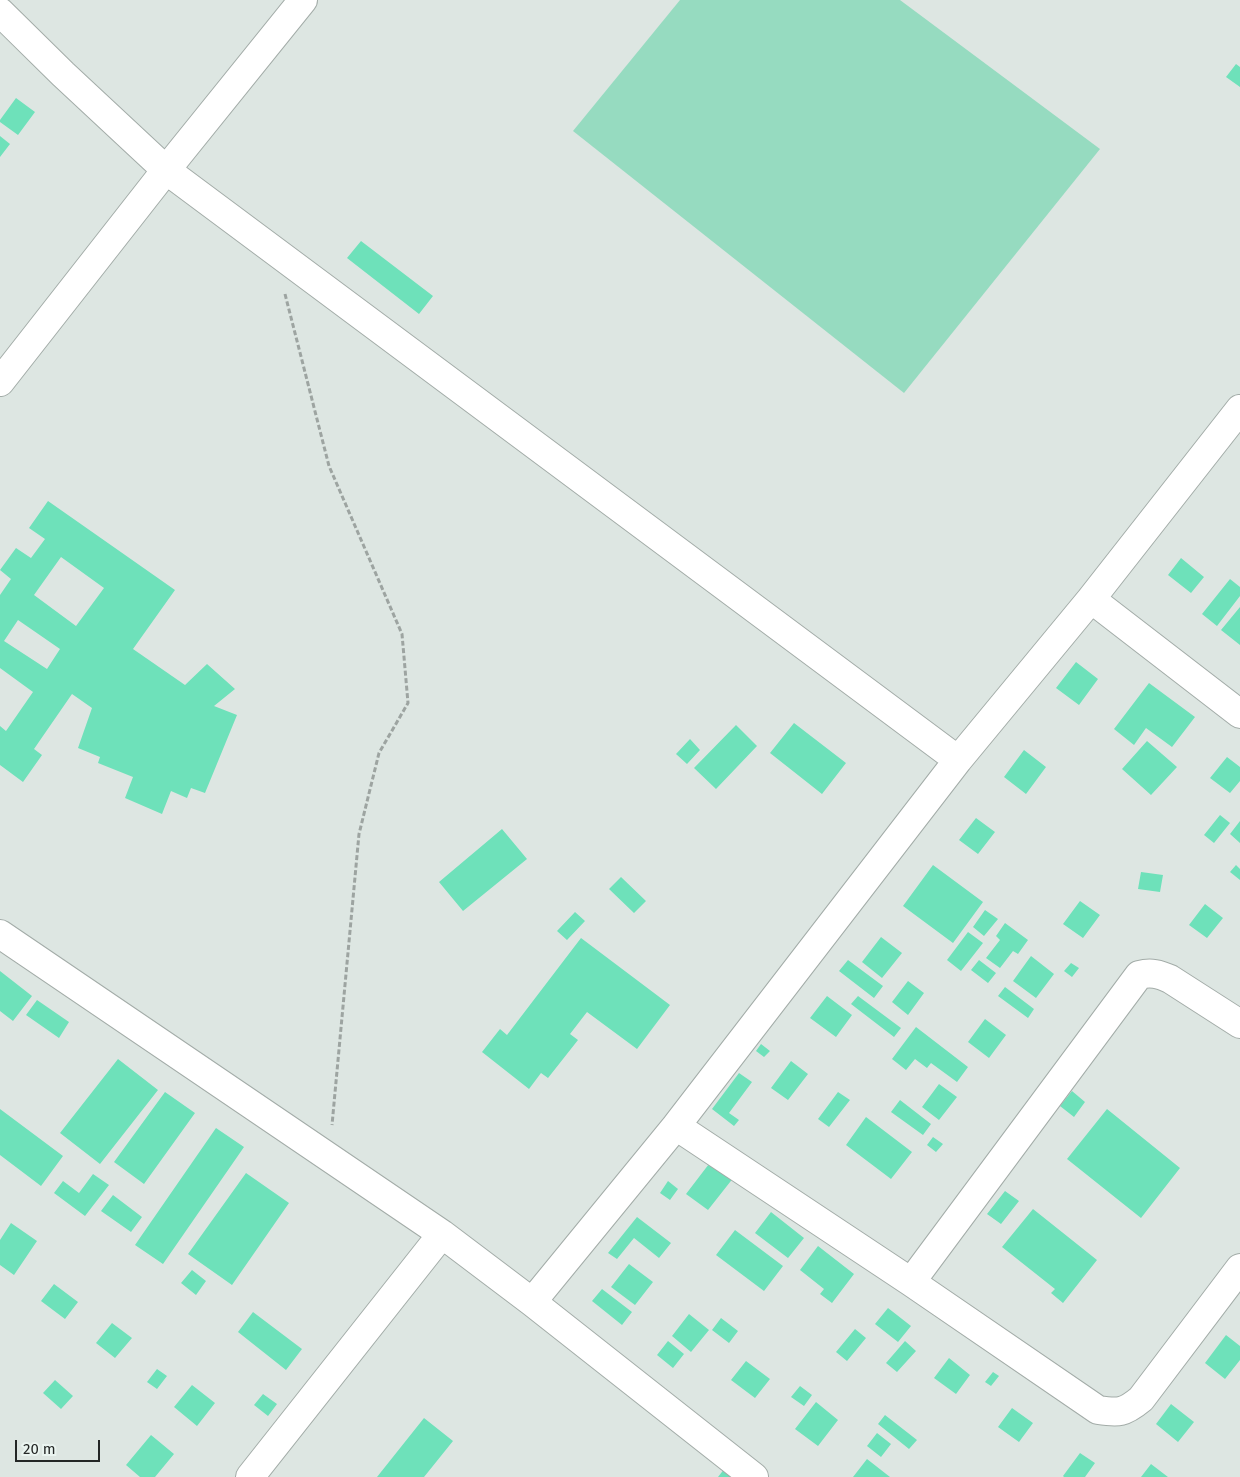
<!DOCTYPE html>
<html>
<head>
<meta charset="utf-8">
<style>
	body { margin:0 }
	#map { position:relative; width:1240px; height:1477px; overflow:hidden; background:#dde6e2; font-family:"Fira Sans",sans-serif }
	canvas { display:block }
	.scale { position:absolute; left:15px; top:1440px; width:85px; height:22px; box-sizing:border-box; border:2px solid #242726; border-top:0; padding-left:6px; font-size:15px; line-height:18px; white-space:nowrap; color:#242726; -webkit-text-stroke:4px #eaf4f0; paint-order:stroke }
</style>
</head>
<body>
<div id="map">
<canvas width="1240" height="1477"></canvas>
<div class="scale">20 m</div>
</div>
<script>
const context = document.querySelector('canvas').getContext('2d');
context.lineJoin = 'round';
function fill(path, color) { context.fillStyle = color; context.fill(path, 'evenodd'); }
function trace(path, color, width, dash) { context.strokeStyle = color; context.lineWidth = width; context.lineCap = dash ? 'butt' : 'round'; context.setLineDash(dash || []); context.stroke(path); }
const green = new Path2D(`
	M680,0H900L1100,149L904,393L573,131Z`);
const building = new Path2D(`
	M1236,64L1240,67V87L1226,77Z
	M16,98L35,112L18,135L0,122V120Z
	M0,136L10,144L0,157Z
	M361,241L433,296L419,314L347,258Z
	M48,501L175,590L133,649L185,685L207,664L235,689L214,706L237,715L205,793L191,788L187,798L171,791L162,814L125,798L133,777L98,763L100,757L78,748L92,708L72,694L34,749L42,755L23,782L0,765V726L6,731L33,692L0,668V595L11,579L0,570L16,548L31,558L45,539L29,528ZM61,557L104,588L76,626L34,595ZM18,620L60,649L47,669L4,641Z
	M1181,558L1204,577L1191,593L1168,575Z
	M1230,579L1240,587V596L1217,626L1202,614Z
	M1240,607V645L1221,630Z
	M1076,662L1098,679L1079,705L1056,688Z
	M1149,683L1195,717L1172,747L1146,728L1134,745L1114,729Z
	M794,723L846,763L822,794L770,753Z
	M736,725L757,746L716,789L694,768Z
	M690,739L700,750L687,764L676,754Z
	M1147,741L1177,767L1151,795L1122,769Z
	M1024,750L1046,767L1026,794L1004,777Z
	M1227,757L1240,767V781L1230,793L1210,778Z
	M1220,815L1230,823L1214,843L1204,835Z
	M976,818L995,832L978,854L959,840Z
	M1240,821V843L1230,834Z
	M502,829L527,859L463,911L439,882Z
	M933,865L983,902L953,943L903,906Z
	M1236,865L1240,869V880L1230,872Z
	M1141,872L1163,875L1160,892L1138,889Z
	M621,877L646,901L634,913L609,889Z
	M1080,901L1100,915L1083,938L1063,924Z
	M1205,904L1223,918L1207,938L1189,925Z
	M985,910L998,919L984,936L973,927Z
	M575,912L585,921L567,940L557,931Z
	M1005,923L1028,940L1018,954L1013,951L1000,968L986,958L1000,940L996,936Z
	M968,932L983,943L961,971L947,960Z
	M881,937L902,953L882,978L862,962Z
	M581,938L670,1005L637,1049L587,1012L570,1034L578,1040L548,1078L541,1073L529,1089L482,1052L500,1029L507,1035Z
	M1031,956L1054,974L1036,998L1013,981Z
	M848,960L883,986L874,998L839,971Z
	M979,960L996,973L988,983L971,970Z
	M1071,963L1079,968L1072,977L1064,971Z
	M0,971L32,996L13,1021L0,1011Z
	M908,981L924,993L908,1015L892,1002Z
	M1005,987L1034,1009L1028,1018L998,996Z
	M827,996L852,1015L836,1037L810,1018Z
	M858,996L901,1028L894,1037L851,1004Z
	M37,1000L69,1022L59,1038L26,1015Z
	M985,1019L1006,1035L989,1058L968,1042Z
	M916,1027L968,1067L957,1082L931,1063L927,1068L915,1059L906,1070L892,1059Z
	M761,1044L770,1051L764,1057L756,1051Z
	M118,1059L158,1090L100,1164L60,1133Z
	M791,1061L808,1074L788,1100L771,1088Z
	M739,1073L752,1082L729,1113L739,1120L734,1126L712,1109Z
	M939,1084L957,1097L939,1120L922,1107Z
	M1072,1091L1085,1102L1074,1117L1060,1106Z
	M165,1092L195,1113L144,1184L114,1162Z
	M838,1092L850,1100L829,1127L818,1119Z
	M900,1100L931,1124L923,1135L891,1112Z
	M0,1109L63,1156L41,1186L0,1155Z
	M1107,1109L1180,1168L1141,1218L1067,1159Z
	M866,1117L912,1152L891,1179L846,1145Z
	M216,1128L244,1147L163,1264L135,1245Z
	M933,1137L943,1144L936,1152L927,1145Z
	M712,1160L734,1177L708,1210L686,1194Z
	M246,1173L289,1203L232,1285L188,1254Z
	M93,1174L109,1185L85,1216L54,1193L63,1181L79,1193Z
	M668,1181L678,1189L670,1200L660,1193Z
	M1005,1191L1019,1201L1001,1224L987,1214Z
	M113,1195L142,1217L131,1232L101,1211Z
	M1033,1209L1097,1260L1063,1303L1051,1293L1055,1289L1002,1247Z
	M771,1212L804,1238L788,1258L755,1233Z
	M637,1217L671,1243L659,1258L634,1238L617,1259L608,1253Z
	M11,1223L37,1241L14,1275L0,1265V1240Z
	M735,1230L783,1266L764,1291L716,1255Z
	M818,1246L854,1274L832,1303L820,1294L824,1289L800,1270Z
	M629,1264L653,1282L635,1305L611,1287Z
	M192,1270L206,1281L196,1295L181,1283Z
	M54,1284L78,1302L65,1319L41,1301Z
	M602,1289L632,1312L622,1325L592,1301Z
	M888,1308L911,1326L898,1342L875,1324Z
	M253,1312L302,1349L286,1370L238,1332Z
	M689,1314L709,1330L691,1352L672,1336Z
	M721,1318L738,1331L729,1343L712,1330Z
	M112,1323L132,1338L115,1358L96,1343Z
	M855,1329L866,1338L847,1361L836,1352Z
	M1226,1335L1240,1346V1360L1225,1379L1205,1363Z
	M668,1341L684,1354L673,1368L657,1355Z
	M905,1341L916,1351L897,1372L886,1363Z
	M949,1358L970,1375L956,1394L934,1378Z
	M746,1361L770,1379L755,1398L731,1380Z
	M157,1369L167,1376L157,1389L147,1382Z
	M993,1372L999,1376L991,1386L985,1382Z
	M55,1380L73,1396L61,1409L43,1393Z
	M192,1385L215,1403L197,1426L174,1407Z
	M800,1386L812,1395L804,1406L791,1397Z
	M263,1394L277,1404L268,1416L254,1405Z
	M816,1402L838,1420L818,1446L795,1429Z
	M1171,1404L1194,1422L1178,1442L1156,1424Z
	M1012,1408L1033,1423L1019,1442L998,1427Z
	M885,1415L917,1440L909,1449L878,1424Z
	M424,1418L453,1441L424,1477H377Z
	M877,1433L891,1444L881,1457L867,1446Z
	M151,1435L174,1454L155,1477H140L126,1465Z
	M1080,1453L1095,1463L1085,1477H1064L1063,1476Z
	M867,1459L890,1477H853Z
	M1151,1464L1168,1477H1141Z
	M725,1468L733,1477H718Z`);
const path = new Path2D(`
	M285,294L329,466L402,634L408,703L379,753L359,834L332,1125`);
const street = new Path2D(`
	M0,12L63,74L166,170L958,760
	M0,382L166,170L303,0
	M1091,599L1240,714
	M0,934L442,1234L532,1302L754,1477
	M676,1126L911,1282L1098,1410C1119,1413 1124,1413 1141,1399L1240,1268
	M911,1282L1139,975C1151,972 1159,974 1170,979L1240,1024
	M532,1302L676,1126L958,760L1091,599L1240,409
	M250,1477L442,1234`);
fill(green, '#96dbc0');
fill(building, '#6ee1ba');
trace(street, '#a3aca8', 30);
trace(path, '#9da4a1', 3, [5, 2.5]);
trace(street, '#fff', 28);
</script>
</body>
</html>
